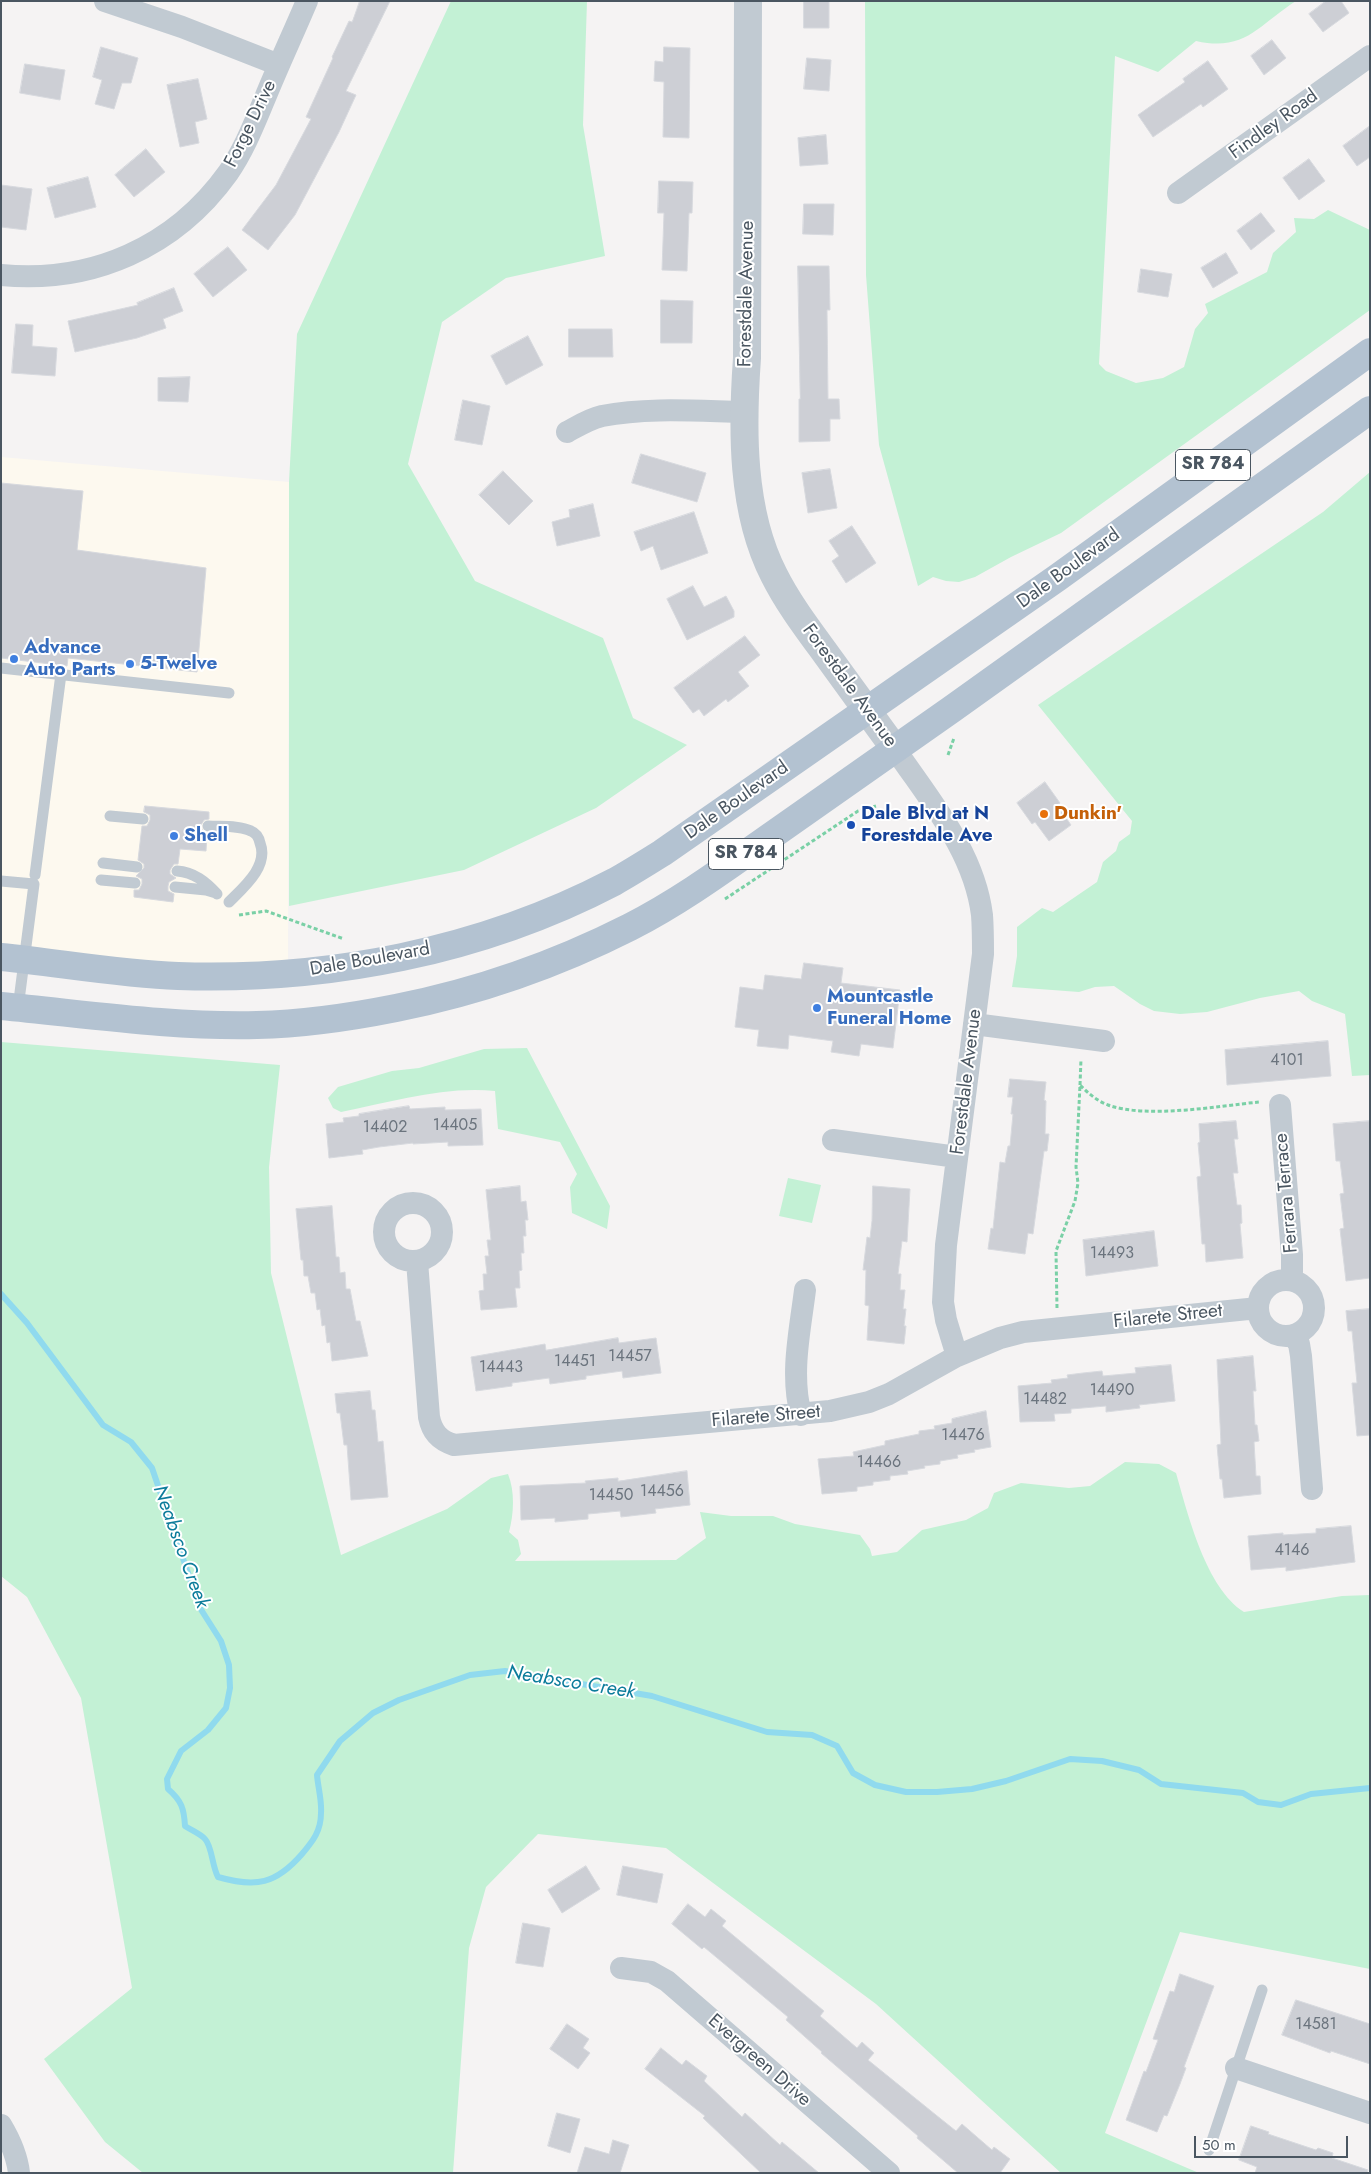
<!DOCTYPE html>
<html>
<head>
<meta charset="utf-8">
<style>
	body { margin:0 }
	#map { position:relative; width:1371px; height:2174px; overflow:hidden; background:#f5f3f3; font-family:Jost,sans-serif }
	canvas { display:block }
	.frame { position:absolute; inset:0; border:2px solid #4a5661; pointer-events:none }
	.scale { position:absolute; left:1194px; top:2136px; width:154px; height:22px; box-sizing:border-box; border:2px solid #4a5661; border-top:0; padding-left:6px; font-size:15px; line-height:18px; white-space:nowrap; color:#4a5661; -webkit-text-stroke:4px #fff; paint-order:stroke }
</style>
</head>
<body>
<div id="map">
<canvas width="1371" height="2174"></canvas>
<div class="frame"></div>
<div class="scale">50 m</div>
</div>
<script>
const context = document.querySelector('canvas').getContext('2d');
context.lineJoin = 'round';
function fill(path, color) { context.fillStyle = color; context.fill(path, 'evenodd'); }
function trace(path, color, width, dash) { context.strokeStyle = color; context.lineWidth = width; context.lineCap = dash ? 'butt' : 'round'; context.setLineDash(dash || []); context.stroke(path); }
function drawText(font, color, halo, rows, align = 'center') {
  context.font = font + ' Jost,sans-serif'; context.lineWidth = 4; context.setLineDash([]); context.textBaseline = 'middle'; context.strokeStyle = halo; context.fillStyle = color; for (const [text, x, y, turn = 0] of rows) {
    context.save(); context.translate(x, y); context.rotate((+turn || 0) * Math.PI / 180); context.textAlign = isNaN(turn) ? turn : align; if (halo) context.strokeText(text, 0, 0); context.fillText(text, 0, 0); context.restore();
  }
}
const commercial = new Path2D(`
	M1,457L289,482L288,974L1,958Z`);
const green = new Path2D(`
	M451,1H587L583,125L605,256L506,278L442,322L408,464L475,581L603,638L633,718L687,745L596,808L464,870L289,906V482L297,334Z
	M865,1H1296C1258,25 1246,52 1196,41L1158,72L1115,56L1099,364L1106,371L1136,383L1163,378L1184,367L1195,329L1208,313L1205,304L1267,272L1273,253L1296,232L1294,218L1314,219L1328,210L1370,230V310L1061,533L1011,557L975,577L959,582L946,581L933,577L918,586L879,445L866,275Z
	M1370,472V1075L1352,1076L1345,1014L1312,1001L1299,991L1260,998L1207,1012L1180,1014L1154,1011L1140,1004L1114,986L1095,987L1079,992L1012,987L1017,956V927L1042,908L1053,912L1097,882L1103,862L1116,851L1119,842L1130,834L1132,821L1038,705L1323,512Z
	M1,1042L280,1065L269,1167L271,1273L341,1555L447,1509L491,1478L508,1474C515,1491 514,1514 509,1532L518,1540L521,1554L515,1561L676,1560L706,1538L700,1512L731,1516H773L795,1524L860,1535L870,1549L872,1556L897,1552L922,1530L966,1520L988,1508L994,1493L1021,1483L1069,1488L1090,1486L1125,1462L1159,1464L1176,1473C1188,1515 1206,1588 1244,1612L1342,1596L1370,1595V1969L1180,1932L1105,2133L1199,2173H1061L876,2004L666,1848L538,1834L486,1887L469,1948L453,2173H143L105,2142L44,2059L132,1988L81,1698L27,1597L1,1576Z
	M527,1048L610,1206L607,1229L572,1213L570,1187L577,1174L560,1142L498,1129L495,1091C443,1086 392,1102 341,1112L333,1108L328,1098L338,1087L392,1071L419,1068L484,1049Z
	M788,1178L821,1185L812,1223L779,1216Z`);
const stream = new Path2D(`
	M1,1294L27,1323L103,1425L131,1442L152,1468L200,1608L221,1641L229,1665L230,1688L226,1708L208,1730L181,1751L167,1779L168,1789C182,1801 184,1809 185,1826C191,1830 201,1834 205,1839C212,1846 212,1866 218,1877C256,1888 276,1884 302,1854C313,1841 321,1831 321,1813C322,1801 318,1787 317,1775L340,1741L373,1713L399,1700L470,1675L505,1671L652,1696L767,1732L812,1735L837,1746L853,1773L875,1785L906,1792H937L972,1789L1006,1781L1070,1759L1102,1761L1139,1770L1161,1784L1243,1793L1258,1802L1281,1805L1311,1794L1370,1788`);
const building = new Path2D(`
	M360,1H390L346,91L356,95L339,132L295,215L268,250L242,230L276,185L311,119L306,117L333,58L332,57L349,21L352,22Z
	M804,1H829V28H804Z
	M1326,1H1341L1349,13L1323,32L1309,14Z
	M1272,40L1286,58L1264,75L1251,56Z
	M101,47L138,58L131,83H122L114,109L95,104L102,80L93,77Z
	M664,47L690,48L689,138L663,137L664,82L654,81L655,61L663,62Z
	M807,58L831,60L829,91L804,89Z
	M1208,61L1228,89L1203,107L1201,104L1153,137L1138,115L1185,82L1183,79Z
	M25,64L65,70L60,100L20,93Z
	M198,79L207,119L195,122L199,143L180,147L167,85Z
	M1370,126V157L1357,166L1343,146Z
	M826,135L828,164L800,166L798,138Z
	M146,149L165,172L134,197L115,175Z
	M1309,159L1325,181L1299,200L1283,178Z
	M88,177L96,207L55,218L47,188Z
	M659,181L693,182L692,213H689L687,271L662,270L664,213H658Z
	M1,185L32,189L26,230L1,227Z
	M804,204H834L833,235L803,234Z
	M1261,213L1275,231L1251,250L1237,231Z
	M228,247L247,270L213,297L194,274Z
	M1226,253L1238,273L1213,288L1201,268Z
	M798,266H829L830,310H827L828,399H839L840,419H830V441L799,442V399H800Z
	M1141,269L1172,274L1168,297L1138,292Z
	M174,288L183,311L163,319L166,328L137,338L75,352L68,321L138,305L137,303Z
	M661,300L693,301L692,343H661Z
	M16,324L33,325L32,346L57,348L55,376L12,373Z
	M569,329H612L613,357H569Z
	M528,336L543,365L506,385L491,356Z
	M190,377L188,402L158,401V378Z
	M463,400L490,406L482,445L455,440Z
	M641,454L706,473L697,502L632,483Z
	M830,469L837,508L808,513L802,473Z
	M503,471L533,501L509,525L479,495Z
	M1,483L83,491L77,550L206,568L197,672L68,658L67,666L1,658Z
	M593,504L600,536L557,546L552,522L570,517L569,510Z
	M694,512L708,553L661,570L653,546L641,551L634,532Z
	M852,526L876,563L846,583L832,561L839,556L829,541Z
	M693,586L704,607L726,596L734,611V617L687,640L667,599Z
	M745,636L760,655L738,672L749,686L728,702L726,699L704,716L699,709L693,713L674,688Z
	M1045,782L1060,803L1057,805L1071,825L1049,841L1035,822L1032,824L1017,803Z
	M145,806L209,812V819L204,820L201,825L202,830L207,833L206,851L180,849L178,864H174L170,870V874L176,878L169,882L168,886V891L174,894L173,902L134,897V890H139L142,884V879L136,876L144,868V864L138,860L142,826H147L150,820V815L144,812Z
	M804,963L843,968L841,983L900,990L893,1048L861,1044L859,1056L831,1052L833,1041L789,1035L788,1049L757,1046L759,1030L735,1027L740,987L763,990L765,975L801,979Z
	M1328,1041L1331,1076L1227,1085L1225,1050Z
	M1010,1079L1046,1082L1044,1100L1046,1101L1045,1134H1049L1047,1151H1044L1033,1234L1028,1233L1025,1254L988,1249L991,1228L993,1229L1000,1162L1005,1163L1008,1146H1010L1013,1114H1011L1013,1097H1008Z
	M409,1106L410,1109L445,1107V1110L481,1109L483,1145L448,1146V1142L413,1144V1143L379,1147L362,1150L363,1154L329,1158L326,1124L344,1122L343,1118L359,1116V1114Z
	M1236,1121L1238,1139H1234L1238,1173H1233L1237,1205H1241L1242,1223L1240,1224L1243,1258L1206,1262L1205,1244H1202L1197,1177L1201,1176L1198,1143L1200,1142L1199,1124Z
	M1370,1121V1278L1346,1281L1340,1229L1344,1228L1340,1194L1344,1193L1340,1161H1336L1333,1124Z
	M520,1186L521,1202L526,1201L528,1220H525L526,1236H523L524,1253H521L522,1270L519,1271L520,1288H515L517,1307L481,1310L479,1291L484,1290L483,1274H487L485,1256H489L487,1240H491L486,1190Z
	M873,1186L910,1189L907,1242L902,1241L898,1274H901L900,1290H905L903,1309H906L904,1326H906L904,1344L867,1340L869,1306L865,1305L866,1270H863L867,1237L870,1238L872,1221Z
	M332,1206L336,1257H339L340,1273L345,1272L346,1289H350L356,1321H360L368,1356L332,1361L330,1342L327,1343L325,1325L322,1326L320,1309L317,1310L315,1293H311L308,1276H304L303,1260H301L296,1209Z
	M1154,1231L1158,1266L1086,1276L1083,1240Z
	M1370,1309V1435L1357,1436L1352,1383H1357L1352,1331H1348L1346,1311Z
	M618,1338L619,1343L656,1338L661,1373L623,1378L622,1371L586,1376V1379L550,1384L549,1378L512,1383V1386L476,1391L471,1357L545,1344L546,1350Z
	M1253,1356L1256,1391H1253L1255,1425H1257L1259,1441L1254,1442L1256,1476H1260L1261,1494L1224,1498L1222,1479H1220L1217,1445L1221,1444L1217,1360Z
	M1171,1365L1175,1401L1139,1405L1140,1408L1106,1412V1406L1071,1409V1413L1054,1414L1055,1421L1020,1422L1018,1386L1052,1383L1051,1380L1068,1378L1067,1375L1083,1373L1102,1371L1103,1376L1136,1373L1135,1368Z
	M370,1391L372,1410H375L378,1442L383,1441L388,1497L351,1500L347,1445H344L340,1413H337L335,1394Z
	M986,1411L991,1447L974,1450L975,1452L957,1455L958,1458L940,1461V1464L924,1466L925,1468L907,1471L908,1474L890,1476V1480L873,1482V1485L857,1487V1491L822,1494L818,1459L854,1456L853,1452L885,1445V1441L919,1434V1431L935,1429L934,1426L952,1423V1419Z
	M687,1471L690,1505L655,1509L656,1513L621,1517L620,1511L588,1514V1519L555,1522V1518L521,1520L520,1486L586,1483L585,1481L618,1478V1481Z
	M1351,1526L1355,1562L1286,1571V1567L1251,1570L1248,1536L1283,1533V1535L1316,1533V1529Z
	M586,1866L600,1889L562,1913L548,1890Z
	M623,1866L663,1874L657,1903L617,1895Z
	M688,1904L705,1917L711,1909L726,1921L722,1926L824,2011L820,2016L857,2048L862,2042L874,2053L868,2060L936,2115L956,2131L962,2124L992,2150L994,2147L1010,2159L1000,2173H958L917,2138L918,2136L821,2053L822,2052L786,2020L788,2017L704,1947L702,1949L672,1924Z
	M523,1923L550,1928L543,1967L516,1963Z
	M1180,1974L1214,1986L1184,2067L1186,2068L1180,2084L1167,2116L1164,2115L1157,2132L1126,2120L1144,2071L1146,2072L1158,2040L1153,2039L1170,1991L1174,1992Z
	M1296,2000L1370,2024V2064L1331,2051L1330,2053L1282,2035Z
	M567,2024L589,2039L583,2048L590,2053L578,2069L550,2049Z
	M661,2048L682,2065L686,2060L707,2076L704,2081L742,2117L745,2113L780,2145L782,2142L819,2173H761L703,2118L705,2116L645,2069Z
	M557,2113L580,2119L570,2153L548,2146Z
	M1251,2126L1269,2132L1268,2134L1316,2150L1318,2148L1333,2153L1332,2158L1368,2170L1367,2173H1255L1257,2167L1239,2160Z
	M613,2140L629,2145L620,2173H577L585,2147L609,2154Z`);
const path = new Path2D(`
	M948,755L954,738
	M725,899L858,811L876,806
	M239,915L266,911L344,939
	M1080,1085L1081,1059
	M1057,1308L1056,1251L1075,1201L1078,1183L1076,1167L1080,1085C1088,1093 1097,1101 1108,1105C1147,1119 1218,1106 1259,1102`);
const service = new Path2D(`
	M1,668L229,693
	M110,816L143,819
	M208,826C220,827 239,825 251,831C256,833 259,838 260,843C269,866 244,887 229,902
	M103,863L137,867
	M177,871C194,872 206,882 217,894
	M35,875L61,674
	M101,880L135,883
	M1,881L34,884L18,1008
	M175,887L206,890L216,893
	M1209,2150L1262,1990`);
const minor = new Path2D(`
	M105,1L182,27L279,65
	M1178,193L1370,56
	M1,275C92,284 175,247 228,173C244,150 254,124 265,98C278,66 293,34 307,1
	M567,432C578,426 589,419 602,416C648,407 697,411 743,412
	M895,749C930,801 974,851 982,915C983,928 983,941 983,954L946,1245L943,1302L946,1320L957,1356
	M974,1024L1104,1041
	M1280,1105L1292,1255V1272L1289,1280
	M833,1140L957,1157
	M384 1232a29 29 0 1 1 58 0a29 29 0 1 1-58 0Z
	M417,1261L429,1417C432,1432 439,1440 454,1445L830,1411L869,1402L889,1394L957,1356L1000,1338L1023,1332L1258,1308
	M1258 1308a28 28 0 1 1 56 0a28 28 0 1 1-56 0Z
	M1293,1336L1299,1344L1301,1356L1312,1489
	M801,1415C790,1374 800,1331 805,1290
	M621,1968L651,1972L667,1981L889,2173
	M1236,2068L1370,2113
	M1,2125C10,2140 17,2155 19,2173`);
const tertiary = new Path2D(`
	M748,1L747,358C742,428 741,511 774,575C788,603 807,628 826,654C849,686 872,717 895,749`);
const primary = new Path2D(`
	M1,957C60,963 119,974 178,976C327,981 480,952 614,882C630,873 646,863 662,853L1057,578L1370,352
	M1,1006C86,1014 171,1027 257,1025C303,1024 351,1017 396,1008C477,992 557,964 630,927C681,901 727,867 774,834C833,792 893,751 952,709C1091,609 1231,510 1370,410`);
const markers = [
	[14,659,5,"#3f7fe0"],
	[130,664,5,"#3f7fe0"],
	[1044,814,5,"#e8710a"],
	[851,825,5,"#1a4fb4"],
	[174,836,5,"#3f7fe0"],
	[817,1008,5,"#3f7fe0"]
];
const numberNames = [
	["4101",1287,1061],
	["14405",455,1126],
	["14402",385,1128],
	["14493",1112,1254],
	["14457",630,1357],
	["14451",575,1362],
	["14443",501,1368],
	["14490",1112,1391],
	["14482",1045,1400],
	["14476",963,1436],
	["14466",879,1463],
	["14456",662,1492],
	["14450",611,1496],
	["4146",1292,1551],
	["14581",1316,2025]
];
const shields = [
	[1213,465,75],
	[746,854,75]
];
const shieldNames = [
	["SR 784",1213,465],
	["SR 784",746,854]
];
const streetNames = [
	["Forge Drive",251,124,-64],
	["Findley Road",1274,125,-36],
	["Forestdale Avenue",747,294,-89],
	["Dale Boulevard",1069,569,-36],
	["Forestdale Avenue",849,686,54],
	["Dale Boulevard",737,801,-35],
	["Dale Boulevard",370,960,-10],
	["Forestdale Avenue",967,1082,-83],
	["Ferrara Terrace",1287,1193,-95],
	["Filarete Street",1168,1317,-6],
	["Filarete Street",766,1417,-5],
	["Evergreen Drive",759,2061,41]
];
const shopNames = [
	["Advance",24,648],
	["Auto Parts",24,670],
	["5-Twelve",140,664],
	["Shell",184,836],
	["Mountcastle",827,997],
	["Funeral Home",827,1019]
];
const transitNames = [
	["Dale Blvd at N",861,814],
	["Forestdale Ave",861,836]
];
const foodNames = [
	["Dunkin'",1054,814]
];
const waterNames = [
	["Neabsco Creek",180,1547,70],
	["Neabsco Creek",571,1683,9]
];
fill(commercial, '#fdf9ef');
fill(green, '#c3f1d5');
trace(stream, '#90daee', 6);
fill(building, '#cdcfd5');
trace(building, '#d7d9de', 1);
trace(path, '#7ad0a6', 3, [4, 2.5]);
trace(service, '#c1cad2', 11);
trace(minor, '#c1cad2', 22);
trace(tertiary, '#c1cad2', 28);
trace(primary, '#b3c2d1', 28);
for (const [x, y, r, color] of markers) { const dot = new Path2D(); dot.arc(x, y, r, 0, 2 * Math.PI); context.fillStyle = color; context.fill(dot); trace(dot, '#fff', 2); }
drawText('16px', '#6b747e', null, numberNames);
for (const [x, y, w] of shields) { const box = new Path2D(); box.roundRect(x - w / 2, y - 15.5, w, 31, 4); context.fillStyle = '#fff'; context.fill(box); trace(box, '#4a5661', 1); }
drawText('bold 18px', '#4a5661', null, shieldNames);
drawText('19px', '#4a5661', '#fff', streetNames);
drawText('bold 19px', '#366cbe', '#fff', shopNames, 'left');
drawText('bold 19px', '#164399', '#fff', transitNames, 'left');
drawText('bold 19px', '#c56008', '#fff', foodNames, 'left');
drawText('italic 20px', '#0c7c9b', '#fff', waterNames);
</script>
</body>
</html>
